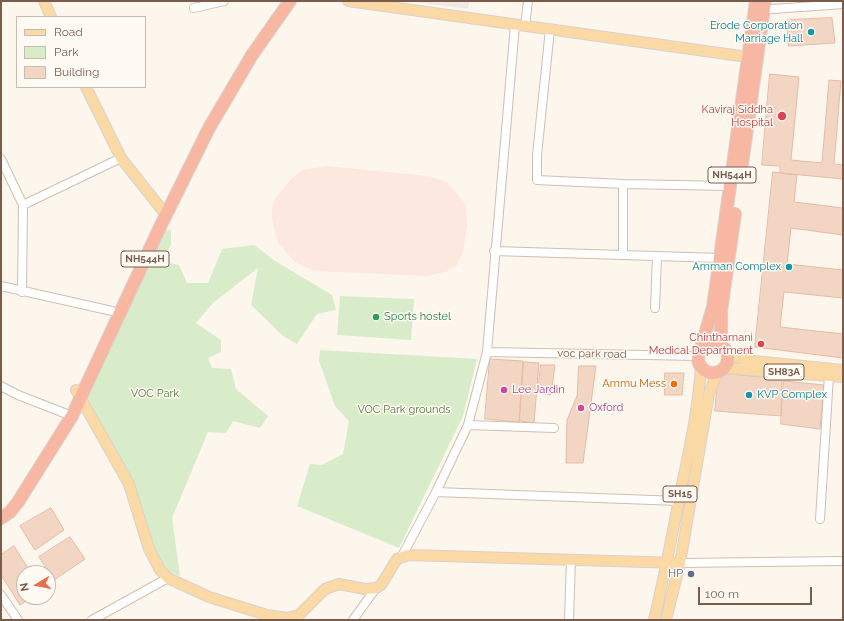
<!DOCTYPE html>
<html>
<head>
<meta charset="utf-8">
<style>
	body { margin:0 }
	#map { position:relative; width:844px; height:621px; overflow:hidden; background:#fdf6ec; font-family:Raleway,sans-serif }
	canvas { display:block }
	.frame { position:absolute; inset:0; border:2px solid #7a5c4d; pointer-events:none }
	.legend { position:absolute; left:16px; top:16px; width:130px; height:72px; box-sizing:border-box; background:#fffaf3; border:1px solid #cabbb1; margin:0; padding:5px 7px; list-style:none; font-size:12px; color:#7a5c4d }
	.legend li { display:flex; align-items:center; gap:8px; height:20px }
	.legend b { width:20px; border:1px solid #cabbb1 }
	.north { position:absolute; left:16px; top:565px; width:40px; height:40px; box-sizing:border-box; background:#fffaf3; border:1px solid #cabbb1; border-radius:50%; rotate:260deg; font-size:11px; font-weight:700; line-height:16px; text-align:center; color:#7a5c4d }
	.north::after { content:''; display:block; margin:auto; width:14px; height:18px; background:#e76f51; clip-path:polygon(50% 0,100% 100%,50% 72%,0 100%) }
	.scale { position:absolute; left:698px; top:587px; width:114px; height:18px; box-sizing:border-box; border:2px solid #7a5c4d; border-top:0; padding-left:5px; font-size:12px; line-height:14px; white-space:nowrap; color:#7a5c4d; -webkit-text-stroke:3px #fffaf3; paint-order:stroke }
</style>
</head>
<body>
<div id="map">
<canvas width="844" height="621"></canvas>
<div class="frame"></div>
<ul class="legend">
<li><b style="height:5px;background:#fbd9a5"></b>Road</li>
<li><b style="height:11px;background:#d8ecc9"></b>Park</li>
<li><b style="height:11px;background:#f3d5c3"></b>Building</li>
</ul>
<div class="north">N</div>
<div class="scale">100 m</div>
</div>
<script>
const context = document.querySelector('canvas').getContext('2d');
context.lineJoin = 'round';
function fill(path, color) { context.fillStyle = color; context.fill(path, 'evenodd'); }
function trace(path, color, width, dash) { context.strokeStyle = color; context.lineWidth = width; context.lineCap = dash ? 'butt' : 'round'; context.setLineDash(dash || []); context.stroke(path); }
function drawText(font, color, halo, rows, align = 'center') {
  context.font = font + ' Raleway,sans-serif'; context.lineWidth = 3; context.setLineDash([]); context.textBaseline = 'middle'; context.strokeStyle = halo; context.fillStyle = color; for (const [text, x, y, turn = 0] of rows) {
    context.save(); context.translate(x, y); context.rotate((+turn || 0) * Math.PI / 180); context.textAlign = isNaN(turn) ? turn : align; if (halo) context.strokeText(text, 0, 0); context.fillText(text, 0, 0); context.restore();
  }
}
const commercial = new Path2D(`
	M327,166L427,176L447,182L465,203L467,225L463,252L457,265L444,272L428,276L313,271L295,262L278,243L272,219V206L277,196L293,177L303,170Z`);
const industrial = new Path2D(`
	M409,1H469L468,9Z`);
const green = new Path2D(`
	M171,230V245L160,261L179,265L187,283H208L222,249L254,245L275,261L332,295L336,310L317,314L297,344L283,336L251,305L258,268L213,303L196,323L221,340V352L208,358L212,368L231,369L236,389L268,416L260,428L233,421L226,433L208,432L172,518L180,576L166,571L153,544L133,482L85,396L163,231Z
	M340,296L414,299L411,340L337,335Z
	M320,350L477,359L463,416L399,548L297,506L310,464L322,465L343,454L349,421L335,406L319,361Z`);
const building = new Path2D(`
	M832,18L835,43L788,46L787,20Z
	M770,74L799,77L791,160L822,163L829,80L841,81L834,164L843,165V179L780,173V166L762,165Z
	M773,172L797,175L794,202L843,208V235L791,228L787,264L843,270V298L784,292L780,327L843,334V358L755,347Z
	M490,359L523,361L519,422L485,419Z
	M524,362L539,363L534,423L520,421Z
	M541,365H555L551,395L538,393Z
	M579,366H596L583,463H566L567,420L577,396Z
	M665,373H684L682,395H665Z
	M719,373L782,379L781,416L715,411Z
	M784,381L824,385L820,429L781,424Z
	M51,508L64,530L35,550L20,526Z
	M70,537L85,559L54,580L39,557Z
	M14,546L31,573H24V597H32L20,605L1,575V555Z`);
const minor = new Path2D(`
	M194,8L224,1
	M759,10L843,4
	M525,26L528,1
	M550,29L537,155V180L623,184L731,186
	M1,159L23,205L121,158
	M494,251L720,258
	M623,255V184
	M1,286L112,311L118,314
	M22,292L23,205
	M655,308L657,256
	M487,352L698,356
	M1,386L18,395L72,416
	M468,425L554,428
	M436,492L468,425L487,352L515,25
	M820,519L829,376
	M402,556L436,492L679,501
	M680,563L843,561
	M1,595L18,620
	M92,620L168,578
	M353,620L376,588
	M569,620L571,559`);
const major = new Path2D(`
	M44,1L51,17
	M348,1L755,58
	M86,87L121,158L166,215
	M727,352L744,360L843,370
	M725,368L843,377
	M76,390L129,484L149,549L160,570L168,578L209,597L267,615L287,618L299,615L325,589L339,584L365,589L376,588L381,585L397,559L408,555L680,563
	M654,620C664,578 672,536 680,494C689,452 698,410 701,367
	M666,620L680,563L709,394L717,373`);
const highway = new Path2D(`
	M742,164L765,1
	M698 358a15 15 0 1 1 30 0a15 15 0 1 1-30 0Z
	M721,345V311L735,214
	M701,348L713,307L756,1
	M1,518L10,512L18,502L72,416L160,227L209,128L252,55L290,1`);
const markers = [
	[811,32,4,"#0f9aa8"],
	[782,116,5,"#e0444e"],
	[789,267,4,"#0f9aa8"],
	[376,317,4,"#2e9e5b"],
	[761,344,4,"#e0444e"],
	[674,384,4,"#e8710a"],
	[504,390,4,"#d1479c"],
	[749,395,4,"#0f9aa8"],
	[581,408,4,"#d1479c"],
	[691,574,4,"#5c6f8a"]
];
const shields = [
	[732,175,48],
	[145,259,48],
	[784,372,40],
	[680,494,34]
];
const shieldNames = [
	["NH544H",732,175],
	["NH544H",145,259],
	["SH83A",784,372],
	["SH15",680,494]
];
const cultureNames = [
	["Erode Corporation",803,26],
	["Marriage Hall",803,39],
	["Amman Complex",781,267],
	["KVP Complex",757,395,"left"]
];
const healthNames = [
	["Kaviraj Siddha",773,110],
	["Hospital",773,123],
	["Chinthamani",753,338],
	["Medical Department",753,351]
];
const leisureNames = [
	["Sports hostel",384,317]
];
const streetNames = [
	["voc park road",592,354,1]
];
const foodNames = [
	["Ammu Mess",666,384]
];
const hotelNames = [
	["Lee Jardin",512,390],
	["Oxford",589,408]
];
const parkNames = [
	["VOC Park",155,394],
	["VOC Park grounds",404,410]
];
const serviceNames = [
	["HP",683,574]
];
fill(commercial, '#fde8e0');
fill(industrial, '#efe9e4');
fill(green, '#d8ecc9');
fill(building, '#f3d5c3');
trace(building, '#e6bba3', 1);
trace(minor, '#d1beb0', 10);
trace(major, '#dad1cd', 12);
trace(highway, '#dad1cd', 14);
trace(minor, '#fff', 8);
trace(major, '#fbd9a5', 10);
trace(highway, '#f7b7a3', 12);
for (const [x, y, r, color] of markers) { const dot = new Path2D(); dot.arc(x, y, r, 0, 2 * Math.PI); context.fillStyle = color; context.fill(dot); trace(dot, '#fffaf3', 1.5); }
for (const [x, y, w] of shields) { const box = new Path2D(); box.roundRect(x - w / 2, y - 8, w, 16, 3); context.fillStyle = '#fffaf3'; context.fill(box); trace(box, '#7a5c4d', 1); }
drawText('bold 10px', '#7a5c4d', null, shieldNames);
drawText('11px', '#0d838f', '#fffaf3', cultureNames, 'right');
drawText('11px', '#be3a42', '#fffaf3', healthNames, 'right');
drawText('11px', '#27864d', '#fffaf3', leisureNames, 'left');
drawText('11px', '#7a5c4d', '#fffaf3', streetNames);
drawText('11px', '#c56008', '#fffaf3', foodNames, 'right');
drawText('11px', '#b23c85', '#fffaf3', hotelNames, 'left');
drawText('11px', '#537a41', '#fffaf3', parkNames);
drawText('11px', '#4e5e75', '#fffaf3', serviceNames, 'right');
</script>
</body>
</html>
